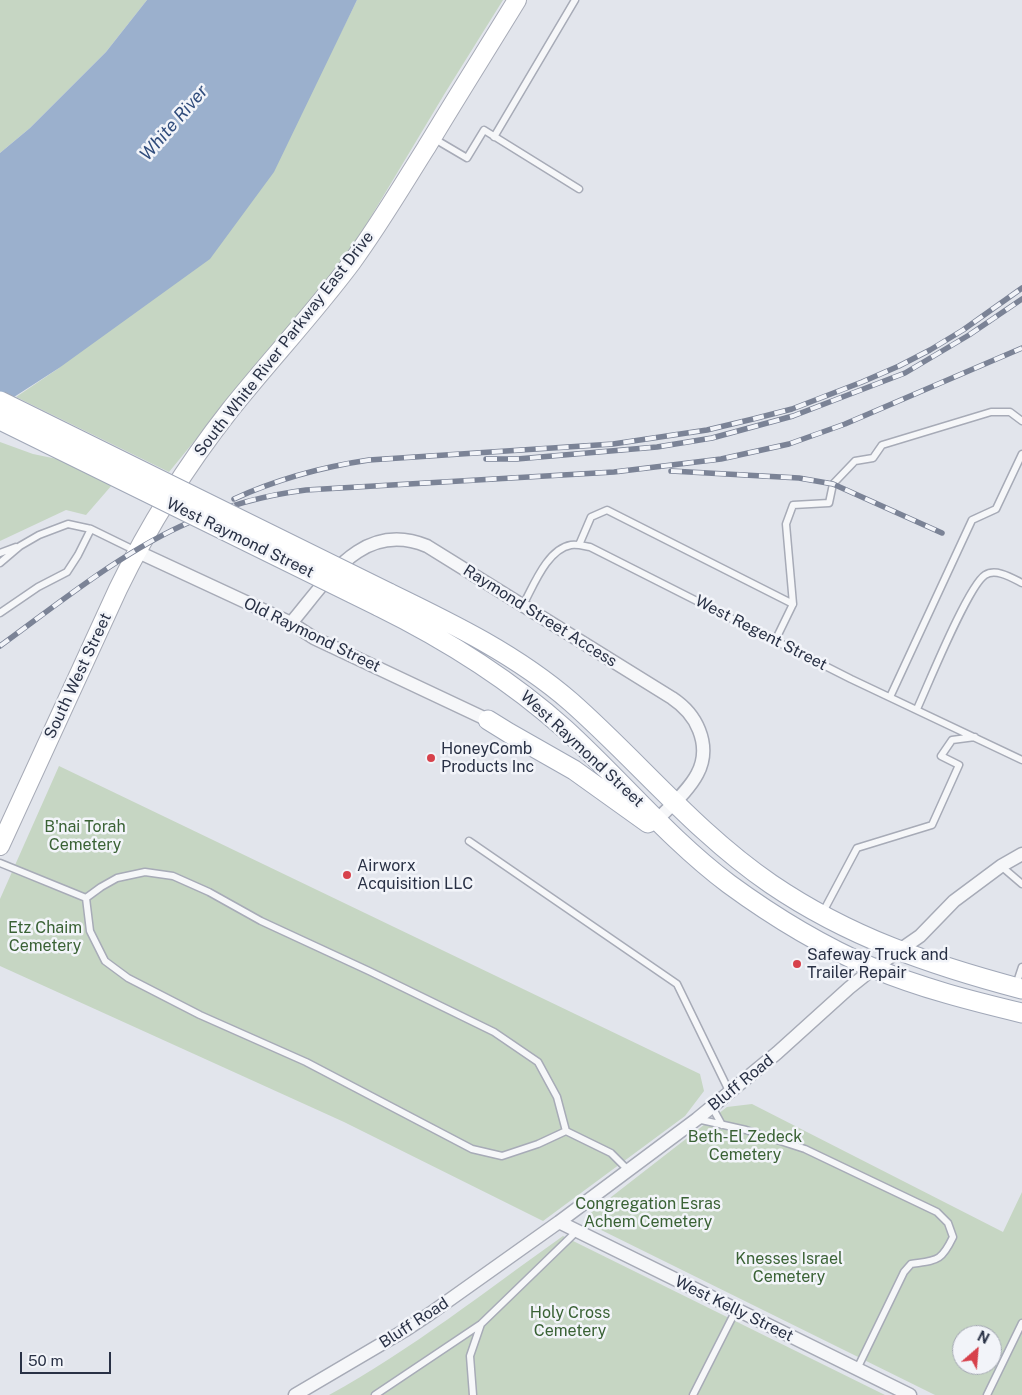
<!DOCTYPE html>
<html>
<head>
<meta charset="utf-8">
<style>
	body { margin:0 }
	#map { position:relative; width:1022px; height:1395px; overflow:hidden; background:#e2e5ec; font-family:"Public Sans",sans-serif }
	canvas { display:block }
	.north { position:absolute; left:952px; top:1325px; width:50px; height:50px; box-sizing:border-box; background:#f2f4f9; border:1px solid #a2a6b1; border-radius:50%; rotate:27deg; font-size:14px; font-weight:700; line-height:20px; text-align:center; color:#293145 }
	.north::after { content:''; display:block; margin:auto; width:18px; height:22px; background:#d7414b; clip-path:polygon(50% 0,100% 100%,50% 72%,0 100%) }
	.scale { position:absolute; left:20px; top:1352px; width:91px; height:22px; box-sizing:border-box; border:2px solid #293145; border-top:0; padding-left:6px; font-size:15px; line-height:18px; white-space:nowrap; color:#293145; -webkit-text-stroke:4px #f2f4f9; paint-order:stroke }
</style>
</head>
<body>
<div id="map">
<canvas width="1022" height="1395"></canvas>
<div class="north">N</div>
<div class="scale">50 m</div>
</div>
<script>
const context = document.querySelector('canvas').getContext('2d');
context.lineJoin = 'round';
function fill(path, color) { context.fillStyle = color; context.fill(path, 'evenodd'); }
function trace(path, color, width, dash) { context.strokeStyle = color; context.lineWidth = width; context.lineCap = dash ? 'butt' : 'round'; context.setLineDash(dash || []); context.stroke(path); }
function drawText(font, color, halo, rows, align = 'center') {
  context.font = font + ' "Public Sans",sans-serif'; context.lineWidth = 5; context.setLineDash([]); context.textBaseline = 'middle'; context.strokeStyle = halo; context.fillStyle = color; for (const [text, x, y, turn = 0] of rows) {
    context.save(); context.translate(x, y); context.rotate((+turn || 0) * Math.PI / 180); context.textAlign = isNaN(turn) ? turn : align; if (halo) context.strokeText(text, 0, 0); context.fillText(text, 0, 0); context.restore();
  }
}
const green = new Path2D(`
	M0,0H147L106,52L30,128L0,153Z
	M357,0H503L445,93L351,250L169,472L16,397L59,368L326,62Z
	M0,442L33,454L62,460L112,485L86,515L66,510L0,541Z
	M59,766L700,1074L704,1091L685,1116L543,1221L344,1122L0,966V899Z
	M752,1104L1003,1232L1022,1192V1395H935L589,1224L588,1215L727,1107ZM962,1335H992V1365H962Z
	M563,1236L885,1395H329C411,1350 487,1290 563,1236Z`);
const water = new Path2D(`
	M147,0H357L274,172L210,259L59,368L0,406V153L30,128L106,52Z`);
const lane = new Path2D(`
	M494,137L575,0
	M433,138L467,158L484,130L579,189
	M579,545L591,517L607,510L793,604L775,641
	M0,553L16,547
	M0,563L20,546L39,535L68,524L91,529
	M793,604L786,524L793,505L829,503L833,484L855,461L873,458L882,445L991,412H1010L1022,421
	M523,605C533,587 547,549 571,545C577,544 584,546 590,547L851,679L1022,760
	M0,613L38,587L67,572L78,555L91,529L136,551
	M890,697L972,520L996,509L1022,454
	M917,709C928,685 968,586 985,575C996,568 1012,578 1022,583
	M469,841L677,984L730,1093
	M0,863L86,898L90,931L105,961L128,978L200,1015L306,1062L472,1149L502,1156L538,1144L566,1131L611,1153L629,1171
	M1001,866L1022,884
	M86,898L101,887L117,878L145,872L173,876L209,892L261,921L369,971L494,1032L538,1062L557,1097L566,1131
	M823,912L857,848L932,825L959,765L941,756L952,740L975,737
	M1016,985L1022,967
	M712,1107L722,1125
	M697,1119L746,1130L805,1149L937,1212L948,1223L953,1237C941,1262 937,1260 911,1264L904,1272L857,1369
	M375,1395L481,1324L576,1232
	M473,1395L470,1356L481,1324
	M693,1395L736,1310
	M987,1395L1022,1323`);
const street = new Path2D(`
	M136,551L291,623L314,638L488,720
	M291,623C327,581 362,519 427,546L672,698C684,706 694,717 699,730C715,770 683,793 658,819
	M559,1222L910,1395
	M295,1395L407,1329L431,1313L559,1222L697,1119L777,1053L849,988L874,968L920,936L954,901L1001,866L1022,854`);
const secondary = new Path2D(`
	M0,846L118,589C149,525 186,466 230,410C270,360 314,313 352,262C379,225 402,186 426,148C456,98 487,49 517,0`);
const primary = new Path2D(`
	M389,593C453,624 517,655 571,702C638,761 696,833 771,884C849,937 931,965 1022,989
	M378,606C445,639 509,679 565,729C621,780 669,839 729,884C774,917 822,946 873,968C921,988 972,1001 1022,1013
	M488,720L509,733L574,770L648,823`);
const rail = new Path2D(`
	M486,459H517L657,447L712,438L793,416L905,373L969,335L1022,299
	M671,471L799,478L833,484L942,533
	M234,499C277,479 322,467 369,460L613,444L707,430L753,419L792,409L862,382L899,366L930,350L963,330L1022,288
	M0,646C59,603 123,551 190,522C228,505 266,495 306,490L614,472L721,459L789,444L845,424L1022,348`);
const primaryBridge = new Path2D(`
	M0,401L389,593
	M0,420L378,606`);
const markers = [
	[431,758,5,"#d7414b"],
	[347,875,5,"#d7414b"],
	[797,964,5,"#d7414b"]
];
const streetNames = [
	["South White River Parkway East Drive",284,344,-52],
	["West Raymond Street",240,538,26],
	["Raymond Street Access",540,616,32],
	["West Regent Street",761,633,27],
	["Old Raymond Street",312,635,26],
	["South West Street",78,676,-65],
	["West Raymond Street",582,749,43],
	["Bluff Road",741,1083,-39],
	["West Kelly Street",734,1309,26],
	["Bluff Road",414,1323,-33]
];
const poiNames = [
	["HoneyComb",441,749],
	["Products Inc",441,767],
	["Airworx",357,866],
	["Acquisition LLC",357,884],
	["Safeway Truck and",807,955],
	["Trailer Repair",807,973]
];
const parkNames = [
	["B'nai Torah",85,827],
	["Cemetery",85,845],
	["Etz Chaim",45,928],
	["Cemetery",45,946],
	["Beth-El Zedeck",745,1137],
	["Cemetery",745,1155],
	["Congregation Esras",648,1204],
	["Achem Cemetery",648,1222],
	["Knesses Israel",789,1259],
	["Cemetery",789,1277],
	["Holy Cross",570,1313],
	["Cemetery",570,1331]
];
const waterNames = [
	["White River",174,123,-49]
];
fill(green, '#c6d6c3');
fill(water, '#9bb0cd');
trace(lane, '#a7abb7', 9);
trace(street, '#a7abb7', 15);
trace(secondary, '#a7abb7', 20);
trace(primary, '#a1a8b8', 21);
trace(lane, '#f6f7f9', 6);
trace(street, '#f6f7f9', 12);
trace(secondary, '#fff', 18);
trace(primary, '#fff', 19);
trace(rail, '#7b8396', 5.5);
trace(rail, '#f2f4f9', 4, [11]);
trace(primaryBridge, '#a1a8b8', 21, []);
trace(primaryBridge, '#fff', 19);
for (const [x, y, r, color] of markers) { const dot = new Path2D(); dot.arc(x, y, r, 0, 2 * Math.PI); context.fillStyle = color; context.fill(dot); trace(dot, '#f2f4f9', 2); }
drawText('16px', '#293145', '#f2f4f9', streetNames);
drawText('16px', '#293145', '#f2f4f9', poiNames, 'left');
drawText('16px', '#3a6235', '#f2f4f9', parkNames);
drawText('italic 18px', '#304c7c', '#f2f4f9', waterNames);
</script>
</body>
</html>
